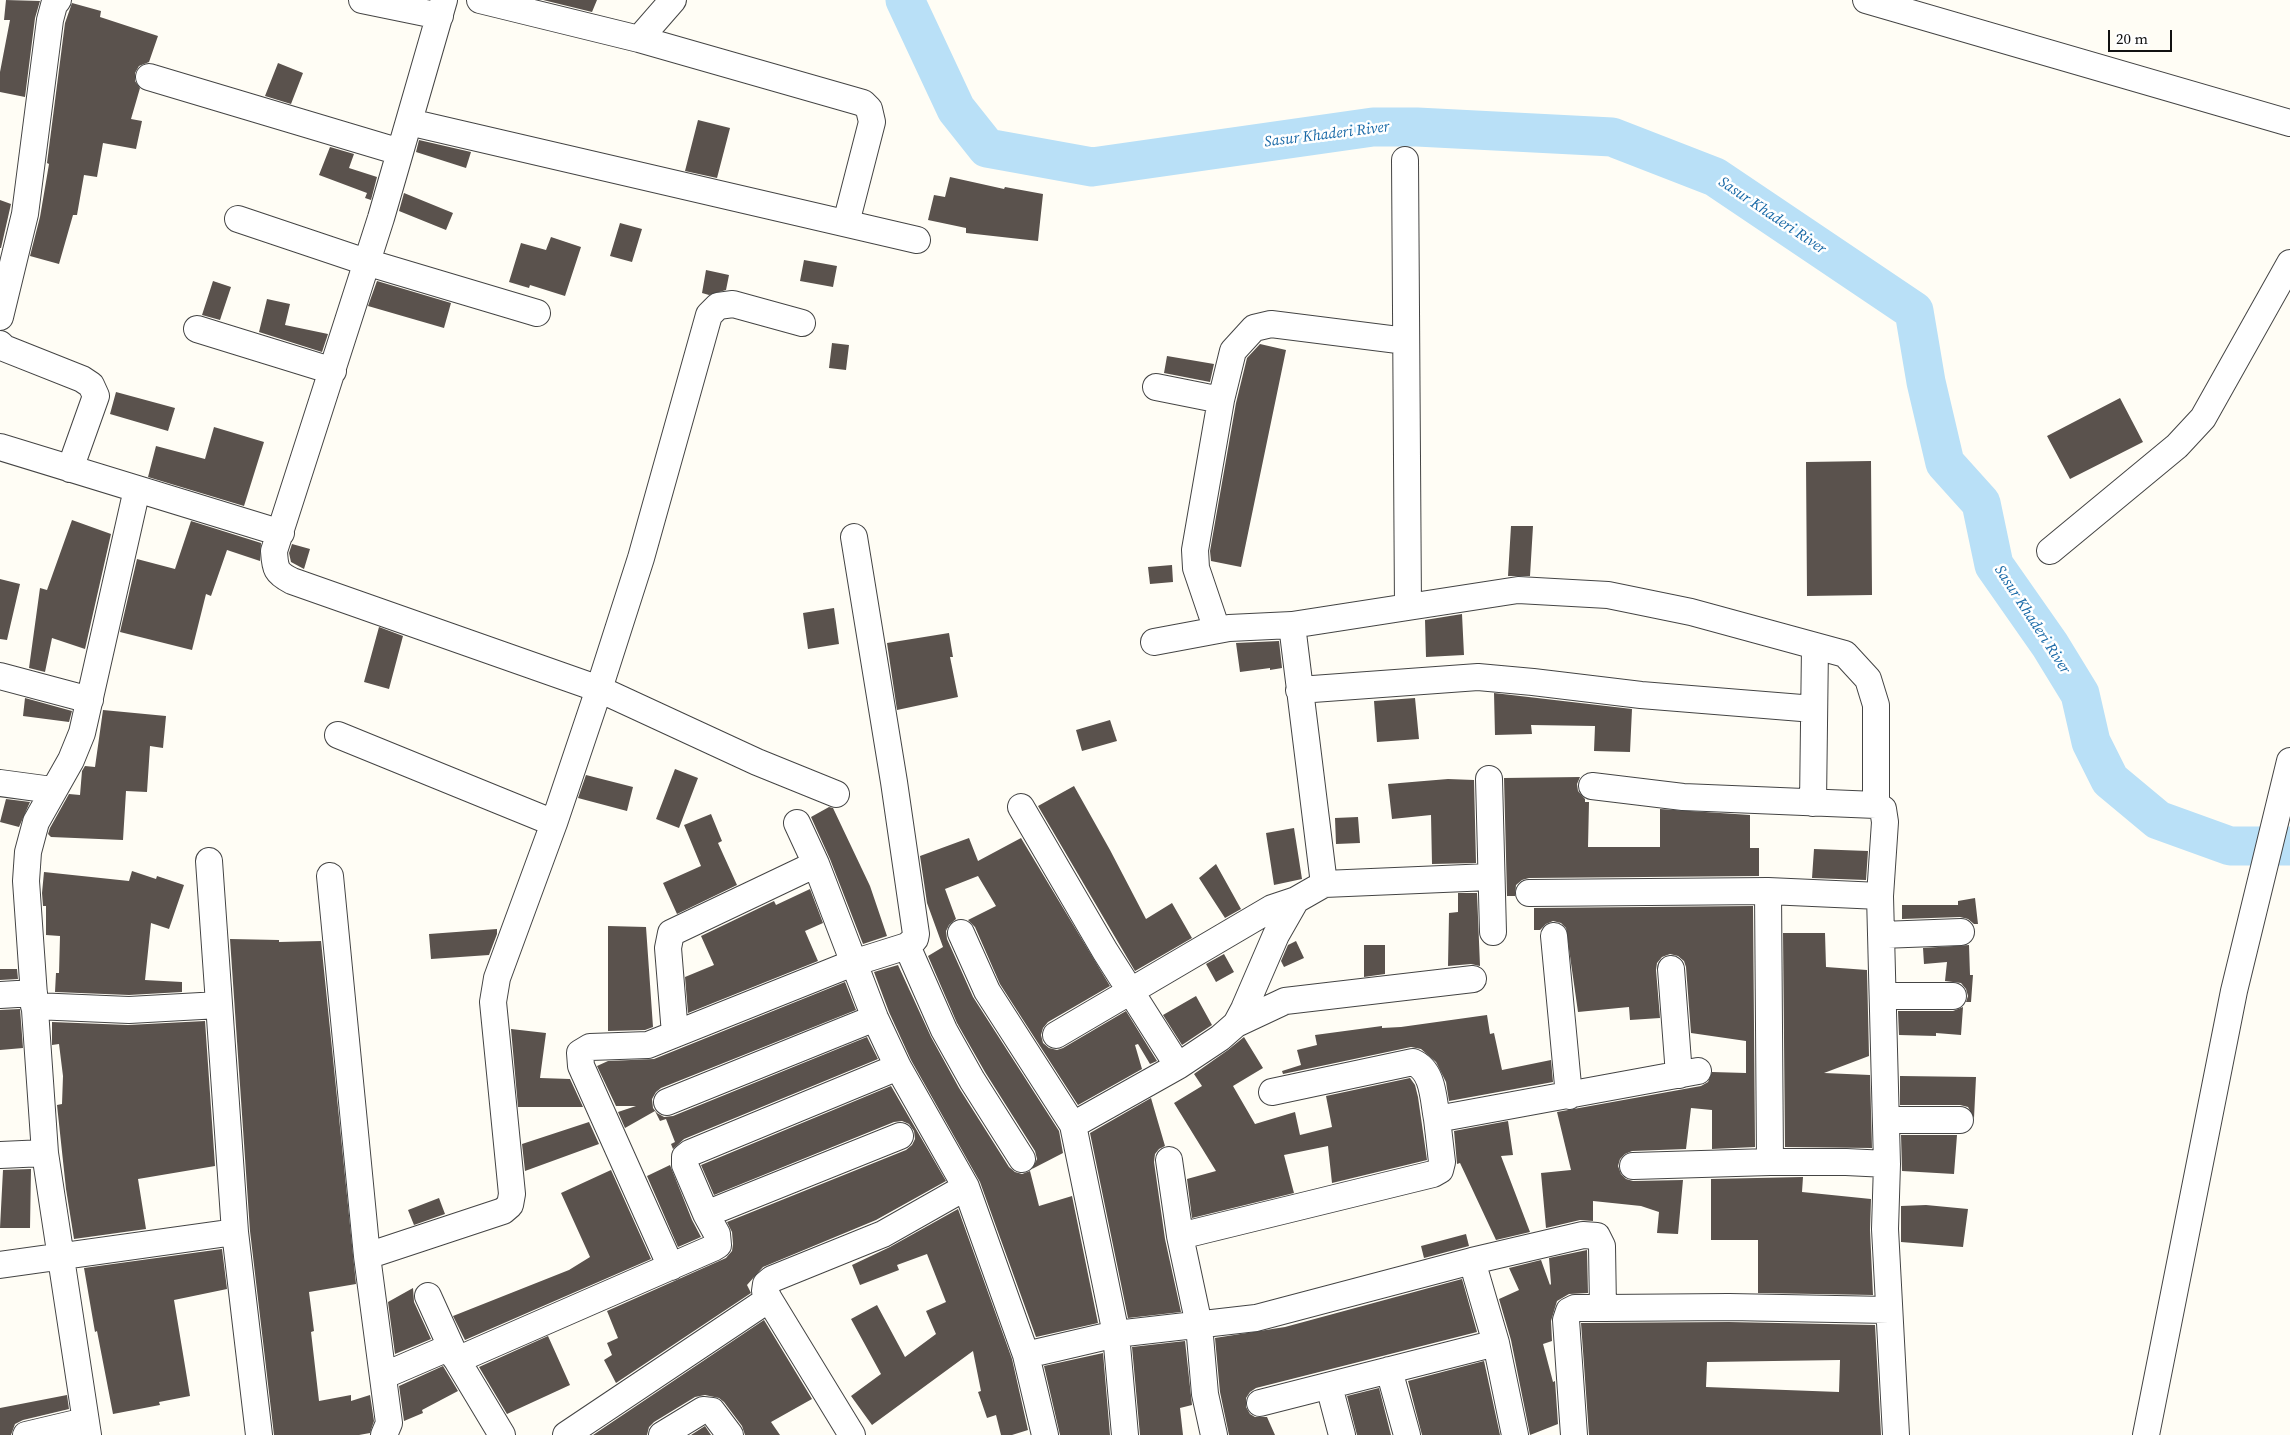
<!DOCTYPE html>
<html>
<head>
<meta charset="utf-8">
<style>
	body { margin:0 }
	#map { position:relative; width:2290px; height:1435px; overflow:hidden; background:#fffdf5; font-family:"Source Serif 4",serif }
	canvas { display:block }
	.scale { position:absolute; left:2108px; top:30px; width:64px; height:22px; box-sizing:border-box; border:2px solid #111; border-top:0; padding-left:6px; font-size:15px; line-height:18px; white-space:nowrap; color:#111; -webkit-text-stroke:4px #fff; paint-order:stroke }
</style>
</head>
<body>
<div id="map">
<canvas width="2290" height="1435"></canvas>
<div class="scale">20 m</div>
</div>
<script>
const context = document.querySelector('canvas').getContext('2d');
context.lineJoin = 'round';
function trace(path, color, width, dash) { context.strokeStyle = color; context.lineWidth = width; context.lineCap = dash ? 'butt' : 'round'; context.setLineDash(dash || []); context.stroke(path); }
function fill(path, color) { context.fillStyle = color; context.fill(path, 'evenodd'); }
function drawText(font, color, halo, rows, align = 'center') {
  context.font = font + ' "Source Serif 4",serif'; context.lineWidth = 5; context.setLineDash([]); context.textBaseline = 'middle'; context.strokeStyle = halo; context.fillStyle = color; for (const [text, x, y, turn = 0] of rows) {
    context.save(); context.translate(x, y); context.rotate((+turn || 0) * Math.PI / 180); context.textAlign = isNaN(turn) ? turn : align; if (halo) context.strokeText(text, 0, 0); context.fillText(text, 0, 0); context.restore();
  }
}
const river = new Path2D(`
	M905,0L956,109L987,148L1092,167L1373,127H1417L1612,137L1715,177L1914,311L1926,382L1945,463L1981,503L1994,565L2050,645L2080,694L2091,742L2110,780L2158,820L2230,846H2290`);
const building = new Path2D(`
	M6,0L40,1L35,18L25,97L0,92V72L10,20H4Z
	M543,0H597L592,12Z
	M72,3L101,11L100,17L158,36L149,62L139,66L135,73V81L140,88L131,119L142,121L136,149L103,143L97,177L84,175L77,215H73L59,264L30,256L40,217L49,164L47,163L65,23Z
	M278,63L303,73L291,104L265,96Z
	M698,120L730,128L717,178L685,171Z
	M419,140L471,152L466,168L416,152Z
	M330,147L354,154L349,168L377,177L371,200L365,198L367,193L319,175Z
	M950,177L1004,189L1005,187L1043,194L1038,241L966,233V228L928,220L934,195L945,197Z
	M404,193L453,213L446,230L399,211Z
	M0,200L11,204L1,248H0Z
	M620,223L642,229L632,262L610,256Z
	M551,237L581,247L565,296L530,285L529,288L509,282L521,243L546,250Z
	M804,260L837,266L833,287L800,281Z
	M706,270L729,275L726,290L709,295L702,293Z
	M213,281L231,287L220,320L202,315Z
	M377,281L451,303L444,328L368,306Z
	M267,299L290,304L285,325L328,334L322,352L259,332Z
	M832,343L849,345L846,370L829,368Z
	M1260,344L1286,350L1241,567L1211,561L1210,551L1236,403L1247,358Z
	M1167,356L1214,364L1210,382L1164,373Z
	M116,392L175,408L168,431L110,414Z
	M2120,398L2143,442L2070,479L2047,436Z
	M214,427L264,442L244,506L148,477L156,446L205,459Z
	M1871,461L1872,595L1807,596L1806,462Z
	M72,520L111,534L85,649L52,638L45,672L29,668L40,588L47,590Z
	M191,521L261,543L260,561L227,550L211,596L206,594L192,650L120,632L137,559L175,569Z
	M1511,526H1533L1530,576H1508Z
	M292,544L310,549L304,569L291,562L289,553Z
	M1172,565L1173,582L1150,584L1148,567Z
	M0,579L20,584L7,640L0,639Z
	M834,608L839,644L808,649L803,613Z
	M1462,614L1464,655L1426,657L1425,620Z
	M379,627L403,636L389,689L364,682Z
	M949,633L953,657H950L958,697L897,710L887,643Z
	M1279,641L1282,668L1270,670V668L1240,672L1236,643Z
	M1494,693L1632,709L1630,752L1594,751L1595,726L1531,725L1532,734L1495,735Z
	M25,698L72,711L69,722L23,716Z
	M1415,698L1419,739L1377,742L1374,701Z
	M103,710L166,716L163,748L150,746L147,792L126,791L123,840L51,837L48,834L50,828L69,794L80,795L82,771L85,766L95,767Z
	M1110,720L1117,741L1082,751L1076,730Z
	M675,769L698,778L679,828L656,819Z
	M586,775L633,787L627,811L578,798Z
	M1580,777L1577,784L1578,791L1585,799V802H1589L1588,847H1660V809L1750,815V848H1759V876L1529,878L1522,880L1516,885L1515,896H1507L1504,778Z
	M1448,779L1474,780L1476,863L1432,864L1431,815L1392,819L1388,784Z
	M1074,786L1110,850L1146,919L1172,903L1192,938L1135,971L1038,806Z
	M6,799L30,802L19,827L0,822Z
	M829,807L833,808L870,886L887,936L863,944L830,859L811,817Z
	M711,814L722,841L718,843L737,885L677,914L663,883L701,866L684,825Z
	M1358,817L1360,843L1336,844L1335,818Z
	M1294,828L1302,879L1274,885L1266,833Z
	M969,838L978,861L1021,838L1110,986L1048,1022L1043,1028L1041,1035L1043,1043L1049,1048L1057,1050L1063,1048L1126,1011L1157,1061L1150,1064L1138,1044L1135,1045L1142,1069L1078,1105L1000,984L975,927L968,920L996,906L978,876L945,889L956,919L949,925L946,931L947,939L973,997L1059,1131L1063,1153L1032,1169L1037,1159L1035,1151L985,1072L957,1023L928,956L943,947L927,903L920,856Z
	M1814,849L1868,851L1866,880L1812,878Z
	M1216,864L1241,909L1225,918L1199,878Z
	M132,871L156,879L157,876L184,885L169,929L151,923L145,980L182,982V992L129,995L55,992L56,973H59L60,936L46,935V906H43L42,893L44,872L129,881Z
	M810,889L823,923L805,931L818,961L688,1013L685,977L714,965L701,936L774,901L776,905Z
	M1458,893H1477L1480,966L1471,964L1448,966L1449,913L1458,912Z
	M1975,898L1978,924H1974L1968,919L1960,917L1902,919V905H1958V901Z
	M1753,906L1755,1147L1712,1149V1110L1691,1108L1686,1149L1632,1151L1625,1154L1620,1159L1618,1166L1621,1174L1626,1179L1633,1181L1683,1180L1678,1234L1657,1233L1659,1212L1641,1206L1593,1201V1221L1580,1220L1546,1228L1541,1173L1571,1170L1557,1112L1701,1086L1708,1082L1712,1072L1746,1073V1041L1691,1033L1686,967L1684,961L1678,956L1670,954L1662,957L1657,963L1656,970L1660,1018L1630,1020L1629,1007L1578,1012L1566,928L1561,923L1553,921L1546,924L1540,930H1534V908Z
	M608,926L646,927L653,1027L645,1030L608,1031Z
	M497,929V934L489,955L431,959L429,934Z
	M1783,933H1825L1826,967L1867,970L1869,1056L1824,1073L1870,1075L1872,1148L1785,1147Z
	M230,939L279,940V942L321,941L356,1284L309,1292L314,1331L311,1332L319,1401L351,1395V1401L370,1395L374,1421L370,1433L359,1435H274L250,1231Z
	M1296,941L1304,958L1284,967L1281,961L1288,945Z
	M1364,945H1385V974L1364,977Z
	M1969,945L1970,975H1973L1971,1002H1966L1968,996L1966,989L1961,983L1945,981L1947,962L1924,964L1923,948Z
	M1224,954L1234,972L1216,982L1206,964Z
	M898,965L931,1037L959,1088L1009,1167L1015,1172L1022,1174L1030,1171L1039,1206L1072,1196L1098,1323L1036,1337L980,1182L911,1060L889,1012L874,972Z
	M0,969H17L18,979L0,980Z
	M845,982L856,1010L661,1088L656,1092L652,1099L653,1108L657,1113L664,1117L673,1116L867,1037L878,1059L684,1139L673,1149L671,1144L675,1142L666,1119L660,1121L655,1111L625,1128L618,1112L636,1106H616L597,1066L608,1061L654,1059Z
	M1196,996L1212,1025L1182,1045L1163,1015Z
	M1963,1007L1961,1035L1936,1033V1036L1899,1035L1898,1011H1953Z
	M20,1009L23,1048L0,1050V1010Z
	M1487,1015L1490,1034L1494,1033L1502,1070L1551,1060L1553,1082L1449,1101L1446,1082L1436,1062L1421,1049L1411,1047L1283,1074L1282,1071L1301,1065L1297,1050L1317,1045L1315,1035L1382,1026V1028L1401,1027Z
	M205,1021L215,1166L138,1179L146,1229L74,1239L66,1189L57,1105L62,1104L63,1076L59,1044L52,1045V1022L128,1025Z
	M511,1029L546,1033L540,1078L570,1079L583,1107H518Z
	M1244,1037L1263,1068L1233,1086L1255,1124L1295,1112L1300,1135L1332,1127L1326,1096L1410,1078L1415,1085L1418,1097L1427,1160L1332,1183L1328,1146L1284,1155L1294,1193L1192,1218L1187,1179L1216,1171L1174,1103L1202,1086L1194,1074L1228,1050Z
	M1900,1076L1976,1077L1974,1118L1968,1107L1960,1105H1900Z
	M891,1086L946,1181L876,1220L763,1267L747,1285L751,1293L616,1383L604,1360L612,1355L607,1343L618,1338L607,1311L726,1258L732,1251L733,1244L732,1232L727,1222L906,1150L912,1145L915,1139L914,1131L909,1124L902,1121L894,1122L714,1195L701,1165Z
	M1151,1098L1165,1146L1159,1149L1155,1154L1154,1162L1165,1239L1181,1312L1128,1318L1090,1133Z
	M1508,1121L1513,1155L1501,1156L1530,1232L1496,1240L1460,1163L1457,1164L1454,1131Z
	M589,1122L599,1144L525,1171L522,1144Z
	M1901,1135H1957L1954,1174L1902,1171Z
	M670,1165L692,1220L701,1237L678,1247L647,1176Z
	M31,1169L30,1228H0L3,1170Z
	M611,1170L651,1259L465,1340L453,1316L569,1270L590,1257L561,1193Z
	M1803,1177L1802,1192L1871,1199L1870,1230L1873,1295L1758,1293V1240H1711V1179Z
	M439,1198L445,1214L414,1225L408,1210Z
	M1926,1205L1968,1209L1963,1247L1901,1242V1206Z
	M958,1209L1012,1359L1028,1430L1012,1435H1001L996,1415L987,1418L978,1392L981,1391L973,1351L872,1425L851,1396L881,1374L851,1319L877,1305L905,1357L936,1334L926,1311L946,1302L927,1254L897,1265L899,1270L860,1285L852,1265L890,1247Z
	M1466,1234L1469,1246L1424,1258L1421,1246Z
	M222,1249L227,1289L174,1300L190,1396L159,1402L160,1405L113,1414L97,1331L95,1332L84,1268Z
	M1587,1250L1588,1293L1569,1294L1557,1301L1551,1321L1552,1341L1543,1344L1553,1382L1555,1381L1558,1424L1530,1435L1511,1340L1499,1299L1519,1290L1509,1268L1541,1260L1550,1285L1551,1284L1549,1258Z
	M1462,1279L1477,1332L1256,1388L1250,1392L1246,1398V1407L1250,1414L1255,1417H1267L1275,1435H1229L1220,1392L1215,1338L1285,1327Z
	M413,1288L414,1302L431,1339L395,1354L388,1302Z
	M764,1320L812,1399L771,1422L780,1435H745L742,1426L724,1402L719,1398L705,1395L695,1397L654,1422L649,1427L647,1435H593Z
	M1729,1322L1875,1325L1881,1435H1589L1581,1323ZM1840,1360L1839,1392L1706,1387L1707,1362Z
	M548,1336L570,1385L507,1414L479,1367Z
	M1185,1341L1192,1405L1180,1408L1183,1435H1140L1132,1347Z
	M1103,1353L1110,1435H1060L1044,1366Z
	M1484,1361L1500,1435H1422L1408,1381Z
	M443,1366L458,1391L422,1410L423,1413L404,1421L399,1386Z
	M1379,1388L1391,1435H1357L1347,1396Z
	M67,1395L69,1409L23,1420L15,1424L11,1435H0V1408Z
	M705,1426L711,1435H691Z`);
const minor = new Path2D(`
	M362,0L440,16
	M444,0L381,218L274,551C275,569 276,573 292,581L599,689L641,558L709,315L718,306L733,304L802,323
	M480,0L639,39L863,103L869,109L872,122L846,223
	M1866,0L2290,123
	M639,39L673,0
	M149,77L400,152
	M409,122L917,240
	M238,219L366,262L537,313
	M0,317L25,214L50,20L54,5L58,0
	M197,329L333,371
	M0,344L4,348L82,379L91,385L96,396L70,469
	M1156,387L1221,400
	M0,447L281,533
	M2050,551L2177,446L2203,418L2290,263
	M1408,607L1518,590L1608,595L1691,612L1845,654L1868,679L1876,705V805
	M1217,630L1196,568L1195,550L1221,400L1233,351L1254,328L1271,324L1406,341
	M1154,642L1229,628L1292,625
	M0,676L90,700
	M1299,690L1478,677L1533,682L1641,695L1814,709
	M338,735L554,823
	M1489,779L1493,932
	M0,783L52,790
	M1592,786L1683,797L1876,805L1883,809L1885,822L1880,896L1887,1164
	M1813,803L1815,646
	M1021,807L1105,951L1178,1066
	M797,823L816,864L875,1018L898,1067L966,1187L1026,1355L1045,1435
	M209,861L235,1232L259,1435
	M330,876L367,1256L389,1423L384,1435
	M1324,884L1292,625L1408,607L1405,160
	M1768,891L1770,1162H1846L1887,1164L1885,1229L1896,1435
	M1529,893L1768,891L1880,896
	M961,933L987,991L1073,1125
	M1881,935L1961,932
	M1554,936L1569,1096
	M907,946L944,1030L972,1080L1022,1159
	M1671,969L1679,1075
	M0,995L34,993
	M1883,996H1953
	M34,1006L129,1010L219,1005
	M1236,1024L1285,1001L1473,979
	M675,1034L668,948L671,933L816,864
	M1056,1035L1255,918L1272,908L1296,900
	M1272,1092L1413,1062C1434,1071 1433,1099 1437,1119
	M667,1102L875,1018
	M1886,1120H1960
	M45,1153L26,881L28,852L36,822L71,760L82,733L137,489
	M0,1155L45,1153L88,1435
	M1169,1160L1180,1236
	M1633,1166L1770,1162
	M706,1214L900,1136
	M367,1256L503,1211L510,1205L512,1194L493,1002L497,978L554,823L599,689L757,762L836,794
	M1472,1261L1496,1343L1515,1435
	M0,1265L235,1232
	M671,1267L581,1066L580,1053L590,1047L648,1045L853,963L907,946L915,939L916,934L894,782L854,537
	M428,1296L457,1360L502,1435
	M1603,1308L1729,1307L1889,1310
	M1026,1355L1116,1334L1256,1318L1472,1261L1583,1235L1597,1236L1602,1246L1603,1308H1575L1569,1311L1566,1320L1574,1435
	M1389,1370L1407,1435
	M383,1376L448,1348L457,1360L713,1248L718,1245L717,1234L706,1214L685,1165V1157L690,1153L898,1067
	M1329,1386L1342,1435
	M1260,1403L1496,1343
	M26,1435L85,1421
	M566,1435L769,1299
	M662,1435L703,1410L712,1411L730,1435
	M852,1435L769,1299L765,1291L766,1284L772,1279L883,1234L966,1187
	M1125,1435L1116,1334L1073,1125L1178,1066L1220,1038L1236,1024L1244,1009L1276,935L1296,900L1324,884L1490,877
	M1214,1435L1205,1394L1199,1325L1180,1236L1433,1174L1440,1170L1442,1162L1437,1119L1698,1071
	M2146,1435L2234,991L2290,761`);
const waterNames = [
	["Sasur Khaderi River",1327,135,-7],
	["Sasur Khaderi River",1772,216,34],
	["Sasur Khaderi River",2032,620,57]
];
trace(river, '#b9e0f7', 39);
fill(building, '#5a524d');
trace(minor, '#444', 28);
trace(minor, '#fff', 26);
drawText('italic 15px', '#1768a6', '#fff', waterNames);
</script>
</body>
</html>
